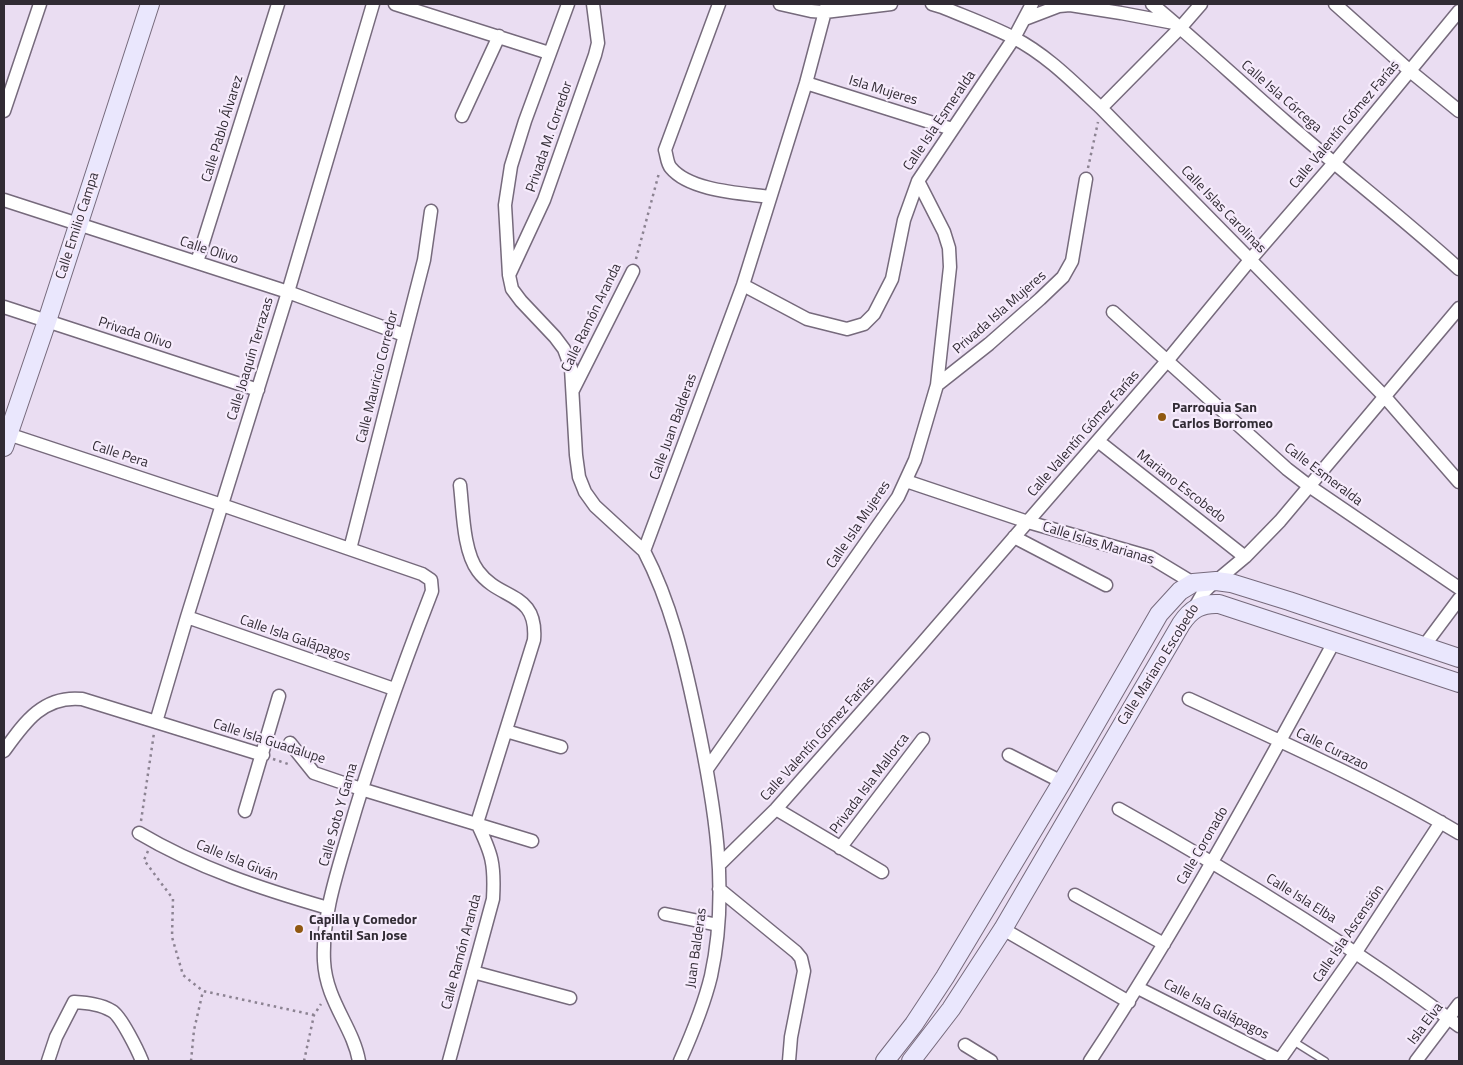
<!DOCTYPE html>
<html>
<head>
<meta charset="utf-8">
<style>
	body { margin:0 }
	#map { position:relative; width:1463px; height:1065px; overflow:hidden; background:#eaddf2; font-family:"Titillium Web",sans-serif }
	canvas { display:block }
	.frame { position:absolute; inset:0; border:5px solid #312b34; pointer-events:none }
</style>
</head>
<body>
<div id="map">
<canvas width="1463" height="1065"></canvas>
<div class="frame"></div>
</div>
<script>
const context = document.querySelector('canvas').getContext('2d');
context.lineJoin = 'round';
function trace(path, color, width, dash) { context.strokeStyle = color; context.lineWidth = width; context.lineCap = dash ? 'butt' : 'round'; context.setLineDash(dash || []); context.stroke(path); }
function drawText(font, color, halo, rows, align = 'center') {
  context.font = font + ' "Titillium Web",sans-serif'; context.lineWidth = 4.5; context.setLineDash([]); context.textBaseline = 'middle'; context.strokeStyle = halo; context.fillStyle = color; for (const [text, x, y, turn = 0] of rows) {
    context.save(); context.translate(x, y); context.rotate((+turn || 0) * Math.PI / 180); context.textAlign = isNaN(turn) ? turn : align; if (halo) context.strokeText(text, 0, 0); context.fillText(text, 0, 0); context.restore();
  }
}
const path = new Path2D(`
	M1088,168L1098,122
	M636,259L659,173
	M273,759L291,765
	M141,821L154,733
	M148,851L144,860L173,899L172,937L183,975L203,991L314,1015
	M191,1061L194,1030L203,991
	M304,1061L314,1015L321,1004`);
const lane = new Path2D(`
	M1293,1041L1325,1061`);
const street = new Path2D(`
	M395,4L549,53
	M568,4L525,121L511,166L505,205L509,275L512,289L521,301L555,337L564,349L571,368L576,455L579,477L585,492L595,506L644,551
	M719,4L665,150C667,156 667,164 671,168C690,191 741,193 770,197
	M780,4L811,11L825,12L891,4
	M932,4L942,7C966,17 991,26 1014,38C1047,55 1074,83 1101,108L1385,397L1459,482
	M1152,4C1198,42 1241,83 1286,122C1343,172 1403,218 1459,269
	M1335,4L1410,71L1459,111
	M1025,19L1059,6L1070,5L1121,13L1174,23
	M806,83L952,129
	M1101,108L1181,27L1201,4
	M4,111L40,4
	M462,116L499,36
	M4,200L288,292L404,335
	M197,262L278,4
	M510,273L544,200L595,55L598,43L593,4
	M743,285L807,319L847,329L864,324L874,314L892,279L904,220L918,181L1014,38L1032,4
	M4,307L258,390
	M1113,312L1287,469L1309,486L1459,588
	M937,385L989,344L1040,299L1063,277L1072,261L1086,179
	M573,390L633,271
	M8,434L222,505L422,574L431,580L432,591C401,671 372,752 348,835C336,876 322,918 324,961C326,1001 353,1027 359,1061
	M1098,441L1245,557
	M906,481L1028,522L1150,557L1193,583
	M1014,537L1106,585
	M350,549L424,260L431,211
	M1194,609L1203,593L1209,587L1245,557L1280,521L1459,308
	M187,617L394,689
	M1424,646L1459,599
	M1189,699C1280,741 1373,782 1459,833
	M156,722L187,617L288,292L373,4
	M506,731L561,747
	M290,743L314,773L361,789L532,841
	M4,751C24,723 43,695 82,699L263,755
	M1009,755L1062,782
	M707,769L898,497L915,460L937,385L950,267L949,248L944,232L918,181
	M776,809L882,872
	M1119,809C1237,875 1351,945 1459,1026
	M245,811L279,696
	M139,833C198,868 262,889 328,908
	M840,848L923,739
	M719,865L776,809L919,647L1167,361L1250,260L1334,163L1459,11
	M719,889L796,952L801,958L804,971L791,1037L789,1061
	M1075,895L1164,944
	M665,914L718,925
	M1003,929L1129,1002
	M473,972L570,998
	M1138,988L1280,1060
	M965,1045L991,1061
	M48,1061L56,1037L74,1002C87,1003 101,1004 112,1011C121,1016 138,1051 142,1061
	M449,1061L493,899C495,864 492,854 477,823L534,640C538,591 500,601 478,571C463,551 463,510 460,485
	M680,1061C692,1034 704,1005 711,976C730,890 714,801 696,716C684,659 671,603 644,551L743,285L806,83L827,4
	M1090,1061C1179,926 1257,784 1334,642
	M1279,1061L1356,952L1441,822
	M1416,1061L1459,1004`);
const secondary = new Path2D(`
	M4,447L47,321L150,4
	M885,1061L914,1024L945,977L1062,782L1159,614L1180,591L1193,583L1216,581L1231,583L1289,601L1459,658
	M911,1061L951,1009L1003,929L1181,624C1191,609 1201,603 1219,604L1459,683`);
const markers = [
	[1162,417,5,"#905811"],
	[299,929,5,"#905811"]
];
const streetNames = [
	["Isla Mujeres",883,91,17],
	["Calle Isla Córcega",1281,97,41],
	["Calle Isla Esmeralda",940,121,-56],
	["Calle Valentín Gómez Farías",1345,125,-50],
	["Calle Pablo Álvarez",223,129,-73],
	["Privada M. Corredor",550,137,-71],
	["Calle Islas Carolinas",1223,210,46],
	["Calle Emilio Campa",78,226,-72],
	["Calle Olivo",209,251,18],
	["Privada Isla Mujeres",1000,313,-41],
	["Calle Ramón Aranda",592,318,-64],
	["Privada Olivo",135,334,18],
	["Calle Joaquín Terrazas",251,359,-73],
	["Calle Mauricio Corredor",378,377,-76],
	["Calle Juan Balderas",674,427,-70],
	["Calle Valentín Gómez Farías",1084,434,-49],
	["Calle Pera",120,455,18],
	["Calle Esmeralda",1323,475,37],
	["Mariano Escobedo",1181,487,38],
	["Calle Isla Mujeres",859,525,-56],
	["Calle Islas Marianas",1098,544,17],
	["Calle Isla Galápagos",295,639,19],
	["Calle Mariano Escobedo",1159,665,-58],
	["Calle Valentín Gómez Farías",818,739,-48],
	["Calle Isla Guadalupe",269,742,18],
	["Calle Curazao",1332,750,26],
	["Privada Isla Mallorca",870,784,-53],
	["Calle Soto Y Gama",339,815,-74],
	["Calle Coronado",1203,846,-60],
	["Calle Isla Giván",237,861,22],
	["Calle Isla Elba",1301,899,32],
	["Calle Isla Ascensión",1349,934,-56],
	["Juan Balderas",697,948,-82],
	["Calle Ramón Aranda",462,952,-75],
	["Calle Isla Galápagos",1216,1010,27],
	["Isla Elva",1426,1024,-53]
];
const poiNames = [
	["Parroquia San",1172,409],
	["Carlos Borromeo",1172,425],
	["Capilla y Comedor",309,921],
	["Infantil San Jose",309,937]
];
trace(lane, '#766a7c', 9);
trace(street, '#766a7c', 15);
trace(secondary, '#766a7c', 20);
trace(path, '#8c8392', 2.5, [2.5, 4]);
trace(lane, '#fff', 6);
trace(street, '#fff', 12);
trace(secondary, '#eae7fd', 18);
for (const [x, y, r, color] of markers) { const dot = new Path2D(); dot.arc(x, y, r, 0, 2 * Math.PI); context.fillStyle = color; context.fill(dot); trace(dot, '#f6ebfc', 2); }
drawText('14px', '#312b34', '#f6ebfc', streetNames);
drawText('bold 14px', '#312b34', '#f6ebfc', poiNames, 'left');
</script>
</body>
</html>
